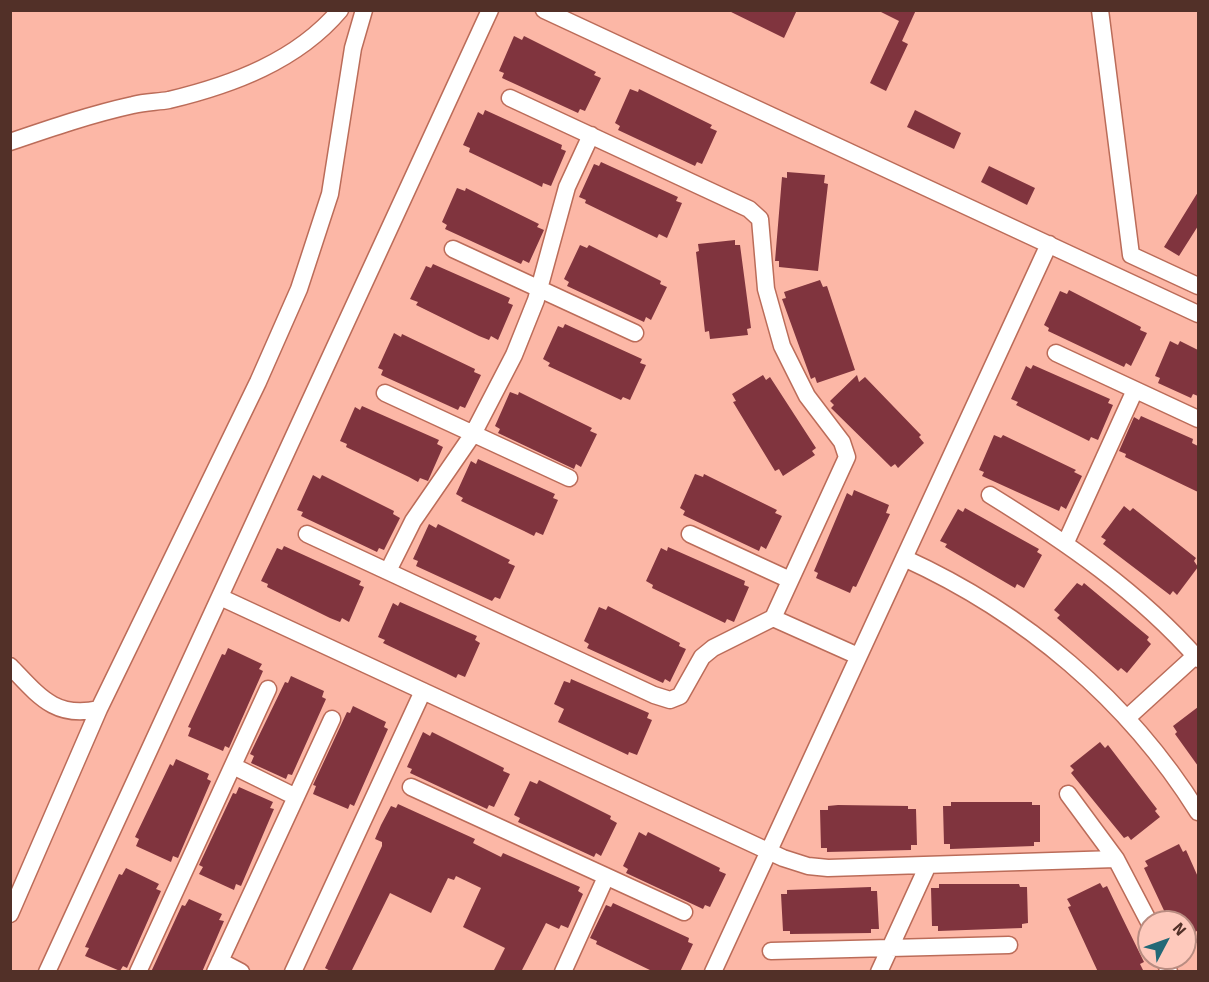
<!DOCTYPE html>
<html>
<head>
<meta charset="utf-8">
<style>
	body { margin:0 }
	#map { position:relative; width:1209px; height:982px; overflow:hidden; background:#fcb7a6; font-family:Signika,sans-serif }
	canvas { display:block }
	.frame { position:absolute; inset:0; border:12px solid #523028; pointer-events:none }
	.north { position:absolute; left:1137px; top:910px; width:60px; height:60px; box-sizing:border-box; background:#fec9bc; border:2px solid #b98c81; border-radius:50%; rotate:49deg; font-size:16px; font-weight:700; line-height:24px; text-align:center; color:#523028 }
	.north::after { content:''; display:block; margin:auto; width:21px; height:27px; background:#226977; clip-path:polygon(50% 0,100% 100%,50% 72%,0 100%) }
</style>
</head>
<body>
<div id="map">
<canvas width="1209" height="982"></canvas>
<div class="frame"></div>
<div class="north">N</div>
</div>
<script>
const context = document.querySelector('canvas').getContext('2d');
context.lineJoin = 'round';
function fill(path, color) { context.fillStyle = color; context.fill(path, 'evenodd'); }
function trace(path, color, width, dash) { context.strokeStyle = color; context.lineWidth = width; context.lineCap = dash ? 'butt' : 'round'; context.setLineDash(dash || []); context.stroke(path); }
const building = new Path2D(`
	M727,10H797L784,38Z
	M877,10H916L902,41L908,44L886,91L870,83L899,21Z
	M514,36L522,40L524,36L596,72L594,75L601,78L585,111L580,109L578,113L502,78L504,73L499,71Z
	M630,89L638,92L639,89L712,125L710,128L717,131L702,164L697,162L695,166L618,130L620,126L615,123Z
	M485,110L562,145L561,149L566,151L551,186L543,183L542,187L532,182L469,152L470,148L463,145L478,112L483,115Z
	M915,110L961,133L954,149L907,127Z
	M601,162L678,197L676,201L682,203L667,238L659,234L657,238L585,203L586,200L579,197L594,164L599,166Z
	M989,166L1035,188L1027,205L981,182Z
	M787,172L825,175L824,183L828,184L818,271L779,267V261H775L782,177L787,178Z
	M457,188L465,191L466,188L539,224L537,227L544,230L529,263L523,260L521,264L445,229L447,225L442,222Z
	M1198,192V226L1179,256L1164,247Z
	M735,240V245H740L751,328L747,329L748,335L710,339L709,331L705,332L696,252L699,251L698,244Z
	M580,245L587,248L589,245L661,281L660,284L667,287L651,320L646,317L644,322L567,286L569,282L564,279Z
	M433,264L510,298L508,303L513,305L498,340L491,336L489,340L479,336L416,305L418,302L410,299L426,266L431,268Z
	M820,280L823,287L827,286L855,370L817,383L815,377L811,379L782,299L786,298L784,292Z
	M1069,290L1141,327L1140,330L1147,333L1131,366L1126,363L1124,367L1048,331L1049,328L1044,325L1060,291L1067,294Z
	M565,324L642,359L640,363L646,365L630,400L623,397L621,400L548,366L550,363L543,359L558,326L563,328Z
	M394,333L401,337L402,334L475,369L474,372L481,375L465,408L460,406L458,410L381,375L383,370L378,368Z
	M1170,341L1178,345L1180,341L1198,350V396L1193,394L1191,398L1158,383L1160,378L1155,376Z
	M1033,365L1110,399L1108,403L1113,405L1098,440L1091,437L1089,441L1079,436L1016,405L1018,402L1011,399L1026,366L1031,369Z
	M763,375L766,380L770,377L816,448L812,451L815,455L783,476L779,469L775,471L733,402L736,401L732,394Z
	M857,375L859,382L865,377L921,435L919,437L924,443L898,468L895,464L891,467L831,408L834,405L830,401Z
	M510,392L518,395L519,392L592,428L590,431L597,434L581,467L576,464L574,469L498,433L500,429L495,426Z
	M362,406L439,440L437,444L443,447L428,481L420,478L418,482L409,477L346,447L347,444L340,441L355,407L360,410Z
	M1141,416L1193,439L1192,443L1198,446V492L1125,457L1126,454L1119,451L1134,417L1139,420Z
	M994,435L1001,438L1003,435L1076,470L1074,472L1082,476L1066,509L1061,506L1059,511L982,476L984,472L979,470Z
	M478,459L555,494L553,498L558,500L543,535L536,532L534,536L524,531L461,501L463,498L456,494L471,461L476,464Z
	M695,474L703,477L704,474L777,510L775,513L782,516L766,549L761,546L759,551L683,515L685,511L680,508Z
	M313,475L320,479L322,475L394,511L393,514L400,518L384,550L379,548L377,552L301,516L303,512L297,510Z
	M854,490L889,505L886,513L890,514L856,587L853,586L850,593L816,578L818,573L814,571L847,493L852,496Z
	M1124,506L1130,511L1133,508L1196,558L1194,561L1198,567L1177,595L1173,591L1170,595L1103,544L1106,540L1101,537Z
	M965,508L1039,549L1037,552L1042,555L1024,588L1017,584L1015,588L945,547L947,544L940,541L958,509L963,512Z
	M429,524L436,528L438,524L510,560L508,563L515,566L500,599L495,597L492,601L416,566L418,561L413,559Z
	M284,546L361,581L359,585L364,587L349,622L342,618L340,622L330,618L267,587L268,584L261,581L277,548L282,550Z
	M668,547L745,581L744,585L749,587L734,622L727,619L725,623L652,588L653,585L646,581L661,548L667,551Z
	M1077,583L1082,586L1084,583L1149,637L1147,640L1151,644L1127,673L1121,668L1118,671L1057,618L1060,615L1054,610Z
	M400,602L477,636L475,640L480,643L465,677L458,674L456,678L446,673L383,643L385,640L378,637L393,603L398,606Z
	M608,606L680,643L679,646L686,649L670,682L665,679L663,683L587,648L589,644L584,641L599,607L606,610Z
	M228,648L262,664L259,669L263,671L229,748L225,746L223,751L188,736L191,728L188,727L222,654L225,655Z
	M291,676L324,691L322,697L326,699L292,775L288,774L286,779L251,763L254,756L250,754L285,682L288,683Z
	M571,679L649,713L647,718L652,720L637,755L629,752L628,755L558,722L564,709L554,704L564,681L570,683Z
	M353,706L386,722L384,727L388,729L354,806L350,804L348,809L313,794L316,786L313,785L347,712L350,713Z
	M1198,707V766L1175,734L1177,732L1173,726Z
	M423,732L430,736L432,732L504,768L503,771L510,774L494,807L489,805L487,809L410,773L412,769L407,767Z
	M1100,742L1105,748L1108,745L1157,809L1155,811L1160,817L1131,840L1128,836L1124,838L1071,773L1074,770L1070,766Z
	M176,759L209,774L207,779L211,781L178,858L173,856L171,862L136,846L139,839L135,837L170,764L173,766Z
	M539,780L611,816L610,819L617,823L601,856L596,853L594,857L518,822L520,818L514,815L530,781L537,784Z
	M239,787L273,802L270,808L274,809L241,886L236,884L234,890L199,874L203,867L199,865L233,793L236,794Z
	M951,802H1032V805H1040V842H1034V846L950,849V844H944L943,806H951Z
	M398,804L475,839L473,843L501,857L503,853L580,887L578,891L583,894L568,928L561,925L559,929L546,923L521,972H493L505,948L463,927L481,888L456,876L454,880L448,878L431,913L390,893L351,972H332L325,968L382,846V842L375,839L381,825L391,806L396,808Z
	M838,805L908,806V809H916L917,845H911V850L827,852V848H821L820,810H828V806Z
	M639,832L646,836L648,832L720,868L719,871L726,874L710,907L705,905L703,909L626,873L628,869L623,866Z
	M1179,844L1183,852L1186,850L1198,877V930L1194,933L1198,942L1185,948V922H1175L1172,917L1168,919L1144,868L1148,866L1145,861Z
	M126,868L159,884L156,889L161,891L127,968L123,966L120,971L85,956L89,948L85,947L119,874L122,875Z
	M1100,883L1103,888L1107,886L1119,911L1144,962L1140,964L1144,972H1098L1068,907L1071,906L1067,899Z
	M939,884H1019L1020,887H1027L1028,923L1022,924V928L938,931V926H932L931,888H939Z
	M871,887V891H877L879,929H871V933L790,934V931H783L781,894H787V890Z
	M189,899L222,914L219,920L224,921L202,972H151L182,905L185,906Z
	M613,903L689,938L688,942L693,944L680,972H654L596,944L597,941L590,938L606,905L611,907Z`);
const minor = new Path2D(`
	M544,10L1198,314
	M1100,10L1131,255L1198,286
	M10,142C51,128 92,114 133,105C145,102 157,102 169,100C232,85 297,61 340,10
	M453,249L635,333
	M1056,353L1198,419
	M385,393L569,478
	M990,495C1066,542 1139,592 1198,659
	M307,534L654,695L670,700L680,696L702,657L713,648L773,618L847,457L842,442L807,396L782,346L766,289L760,219L749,209L510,98
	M690,534L790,580
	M1066,542L1135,390
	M904,558C1025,613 1128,700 1198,812
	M388,571L413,521L473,434L514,355L536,300L567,187L591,135
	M220,597L783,858L808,866L828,868L1116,859
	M773,618L858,656
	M10,666C39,696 55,719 99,709
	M1127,718L1195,656
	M233,766L296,797
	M411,787L684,912
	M1068,794L1116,859L1149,922
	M10,914L99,709L258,382L299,289L330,194L353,48L364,10
	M771,951L1009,945
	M1164,958L1169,972
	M220,961L241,972
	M47,972L490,10
	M138,972L268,689
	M215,972L332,719
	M293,972L423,691
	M563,972L606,877
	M713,972L1049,244
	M879,972L928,865`);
fill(building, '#80343e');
trace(minor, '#bb6c59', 19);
trace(minor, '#fff', 16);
</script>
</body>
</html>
